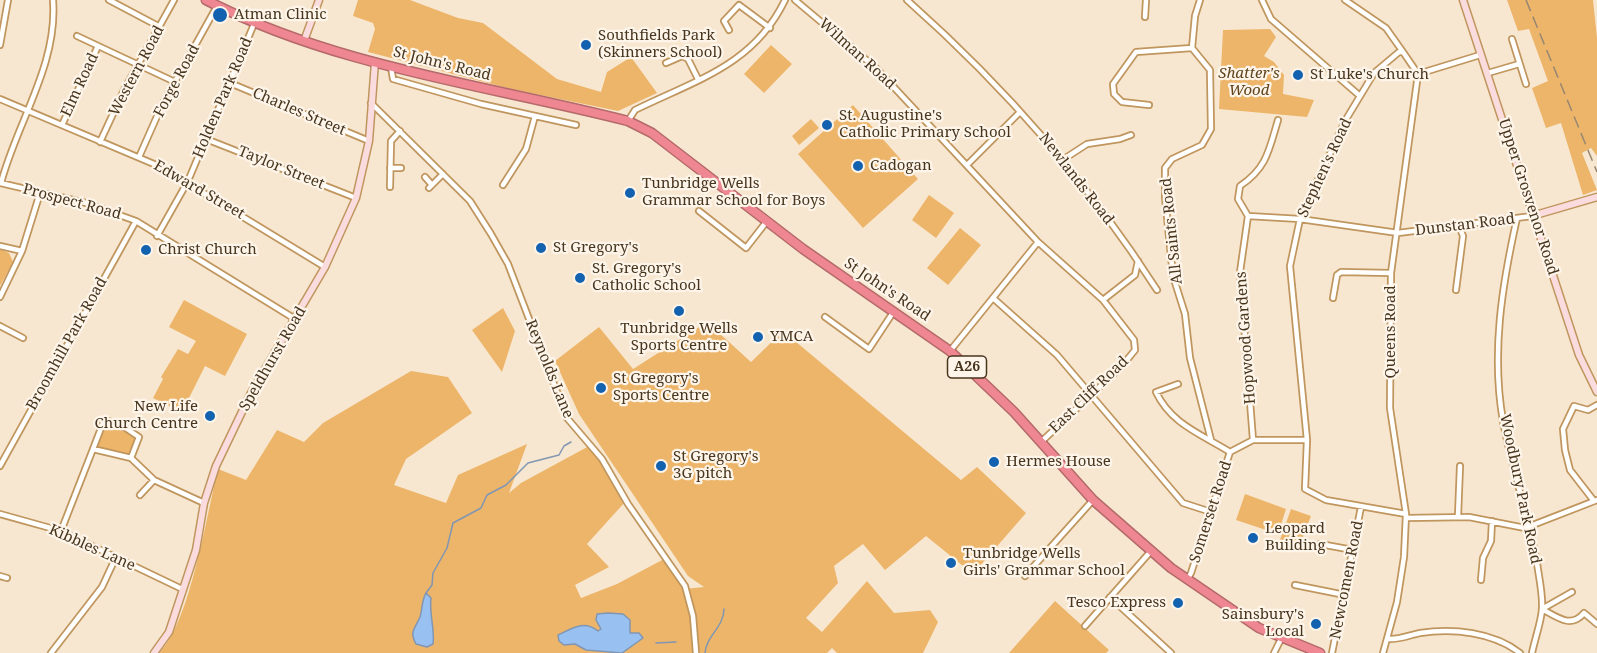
<!DOCTYPE html>
<html>
<head>
<meta charset="utf-8">
<style>
	body { margin:0 }
	canvas { display:block; background:#f8e7d0 }
</style>
</head>
<body>
<canvas width="1597" height="653"></canvas>
<script>
const context = document.querySelector('canvas').getContext('2d');
context.lineJoin = 'round';
function fill(path, color) { context.fillStyle = color; context.fill(path, 'evenodd'); }
function trace(path, color, width, dash) { context.strokeStyle = color; context.lineWidth = width; context.lineCap = dash ? 'butt' : 'round'; context.setLineDash(dash || []); context.stroke(path); }
function drawText(font, color, halo, rows, align = 'center') {
  context.font = font + ' "Noto Serif",serif'; context.lineWidth = 4.5; context.setLineDash([]); context.textBaseline = 'middle'; context.strokeStyle = halo; context.fillStyle = color; for (const [text, x, y, turn = 0] of rows) {
    context.save(); context.translate(x, y); context.rotate((+turn || 0) * Math.PI / 180); context.textAlign = isNaN(turn) ? turn : align; if (halo) context.strokeText(text, 0, 0); context.fillText(text, 0, 0); context.restore();
  }
}
const green = new Path2D(`
	M358,0H410L458,18L483,23L557,79L601,92L607,72L631,57L657,93L618,111L511,89L368,52L375,29L373,23L353,16Z
	M1507,0H1593L1597,38V156L1591,148L1582,153L1597,190L1583,195L1561,123L1546,128L1532,88L1548,81L1529,29L1518,31Z
	M1270,29L1276,37L1264,56L1274,62L1284,75L1283,94L1314,100L1307,117L1219,109L1223,30Z
	M771,45L792,64L764,93L744,74Z
	M853,105L918,179L863,228L798,154Z
	M811,119L819,128L799,145L792,136Z
	M929,195L954,213L936,238L912,220Z
	M960,228L981,245L948,285L927,268Z
	M0,249L9,253L13,262L0,286Z
	M184,300L247,334L225,376L205,366L182,412L153,398L163,379L161,377L178,349L188,354L196,341L169,327Z
	M503,308L515,331L502,372L472,330Z
	M707,322L751,362L783,331L961,480L977,467L1026,513L973,574L926,536L885,570L863,544L834,566L838,583L806,618L822,632L867,581L894,613L930,610L938,622L923,653H837L832,648L827,653H159C190,623 207,513 218,469L246,480L277,430L304,442L323,423L411,371L448,377L472,413L406,459L394,485L446,503L458,475L527,444L509,493L521,483L589,446L601,459L625,502L587,544L609,567L575,585L581,598L617,584L664,559L684,589L704,587L688,576L579,414L555,361L599,327L633,369Z
	M108,421L121,425L139,437L131,458L93,449L103,423Z
	M1245,494L1286,509L1278,534L1236,520Z
	M1291,509L1311,516L1299,547L1280,540Z
	M1055,601L1109,650L1106,653H1009Z`);
const water = new Path2D(`
	M426,593L431,598C429,614 435,629 433,644L427,647L416,644C409,631 415,629 420,617C423,608 421,602 426,593Z
	M608,613L623,614L630,620V633H639L643,638L622,653L586,650L575,644L564,645L559,641L558,635C573,628 584,620 598,631L601,629L596,620L597,614Z`);
const stream = new Path2D(`
	M426,593L432,585L433,573L447,548L453,523L481,508L487,495L506,485L528,463L559,455L564,446L571,442
	M656,643L676,642
	M705,653C706,636 724,627 724,609`);
const street = new Path2D(`
	M109,0L160,27
	M795,0L876,68L1038,242L1103,300L1134,340L1135,350L1122,366L1041,442
	M907,0C1003,85 1088,182 1157,290
	M1262,0L1271,19L1360,96
	M1345,0L1386,28L1403,52
	M1145,17L1146,0
	M729,30L724,21L739,5L770,28
	M77,36L175,82
	M1512,39L1526,84
	M0,45L8,0
	M1192,48L1210,70L1211,129L1202,145L1172,159L1165,168V197L1173,276L1185,314L1190,358L1211,440
	M1192,48L1195,16L1200,0
	M666,63L682,56L688,59L698,79
	M391,67L393,79L481,104L576,125
	M1488,73L1519,64
	M230,83L369,141
	M0,99L161,167L325,267
	M371,103L470,201L491,234L508,264L567,418L602,459L628,504L685,586L693,616L696,653
	M1149,105L1122,102L1114,94L1113,84L1136,52L1192,48
	M628,121L635,110C696,80 754,65 785,0
	M62,125L98,46
	M206,139L356,198
	M100,142L124,90L174,0
	M139,157L162,105L217,6
	M1064,159L1087,144L1120,139L1131,135
	M967,165L1020,112
	M390,168H401
	M425,177L432,185
	M0,183L86,203L136,221L295,319
	M1,183C17,122 58,65 53,0
	M503,185L526,149L535,116
	M390,187L391,141L400,131
	M429,188L443,174
	M699,211L746,248L767,221
	M1248,216L1238,199L1240,186C1267,168 1269,150 1278,120
	M1517,218C1502,285 1491,353 1503,421C1512,469 1528,515 1537,563C1539,578 1543,594 1542,609C1541,623 1535,638 1532,653
	M157,236L188,181L254,24
	M0,246L22,251
	M1456,290L1463,236L1459,226
	M0,297L22,251L40,193
	M993,298L1057,355L1183,503L1211,512
	M1333,298L1337,275L1341,272L1391,273
	M1103,300L1135,275L1138,261
	M825,317L869,349L894,311
	M0,326L23,338
	M950,351L1038,242
	M1178,384L1156,392C1171,424 1201,434 1230,452
	M1253,440L1240,272L1248,216L1300,219L1398,233L1532,216
	M93,449L103,423L108,421L121,425L139,437L131,458
	M0,466L136,221
	M140,495L154,480
	M1594,501L1570,470L1565,450L1563,429L1574,406L1588,410L1597,405
	M0,514L61,531L182,589
	M1406,514L1326,500L1305,489L1307,440L1290,266L1300,219L1345,121L1374,73L1399,52H1403L1418,74
	M1458,516L1460,466
	M1406,518L1469,517L1525,528L1597,500
	M61,531L93,449L131,458L154,480L204,503
	M1320,544L1353,550
	M0,576L7,578
	M1025,576L1093,500
	M1187,580L1191,573L1230,452L1253,440H1307
	M1481,580L1483,558L1491,541L1492,521
	M1295,585L1345,595
	M1110,597L1171,653
	M1542,609C1557,617 1571,629 1584,613L1597,624
	M1542,609L1572,592
	M1085,626L1151,551
	M1388,639C1398,640 1410,635 1420,633C1453,628 1493,632 1520,653
	M51,653L102,587L116,557
	M1274,653L1281,639
	M1332,653L1361,507
	M1383,653L1397,602L1404,557L1406,514L1390,408L1391,273L1418,74L1480,55`);
const secondary = new Path2D(`
	M1463,0L1579,355L1597,392
	M304,41L319,0
	M1532,216L1597,197
	M154,653L169,632L196,550L204,503L216,466L251,393L325,267L356,198L369,141L375,62`);
const highway = new Path2D(`
	M206,0C336,67 487,85 628,121L652,133L803,249L950,351L1014,412L1093,500L1171,568L1259,628L1320,653`);
const rail = new Path2D(`
	M1526,0L1597,172`);
const markers = [
	[220,15,8,"#1362b0"],
	[586,45,6,"#1362b0"],
	[1298,75,6,"#1362b0"],
	[827,125,6,"#1362b0"],
	[858,166,6,"#1362b0"],
	[630,193,6,"#1362b0"],
	[541,248,6,"#1362b0"],
	[146,250,6,"#1362b0"],
	[580,278,6,"#1362b0"],
	[679,311,6,"#1362b0"],
	[758,337,6,"#1362b0"],
	[601,388,6,"#1362b0"],
	[210,416,6,"#1362b0"],
	[994,462,6,"#1362b0"],
	[661,466,6,"#1362b0"],
	[1253,538,6,"#1362b0"],
	[951,563,6,"#1362b0"],
	[1178,603,6,"#1362b0"],
	[1316,624,6,"#1362b0"]
];
const shields = [
	[967,367,39]
];
const shieldNames = [
	["A26",967,367]
];
const poiNames = [
	["Atman Clinic",234,15],
	["Southfields Park",598,36],
	["(Skinners School)",598,53],
	["St Luke's Church",1310,75],
	["St. Augustine's",839,116],
	["Catholic Primary School",839,133],
	["Cadogan",870,166],
	["Tunbridge Wells",642,184],
	["Grammar School for Boys",642,201],
	["St Gregory's",553,248],
	["Christ Church",158,250],
	["St. Gregory's",592,269],
	["Catholic School",592,286],
	["Tunbridge Wells",679,329,"center"],
	["Sports Centre",679,346,"center"],
	["YMCA",770,337],
	["St Gregory's",613,379],
	["Sports Centre",613,396],
	["New Life",198,407,"right"],
	["Church Centre",198,424,"right"],
	["St Gregory's",673,457],
	["3G pitch",673,474],
	["Hermes House",1006,462],
	["Leopard",1265,529],
	["Building",1265,546],
	["Tunbridge Wells",963,554],
	["Girls' Grammar School",963,571],
	["Tesco Express",1166,603,"right"],
	["Sainsbury's",1304,615,"right"],
	["Local",1304,632,"right"]
];
const streetNames = [
	["Wilman Road",857,54,42],
	["St John's Road",442,64,14],
	["Western Road",137,71,-62],
	["Forge Road",177,81,-62],
	["Elm Road",80,85,-65],
	["Holden Park Road",223,98,-67],
	["Charles Street",299,112,23],
	["Taylor Street",281,168,22],
	["Stephen's Road",1325,168,-65],
	["Newlands Road",1076,179,52],
	["Edward Street",199,190,30],
	["Upper Grosvenor Road",1528,197,72],
	["Prospect Road",72,202,15],
	["Dunstan Road",1465,225,-7],
	["All Saints Road",1172,231,-96],
	["St John's Road",887,290,34],
	["Queens Road",1391,332,-90],
	["Hopwood Gardens",1246,338,-94],
	["Broomhill Park Road",67,344,-61],
	["Speldhurst Road",273,359,-60],
	["Reynolds Lane",549,369,68],
	["East Cliff Road",1089,395,-44],
	["Woodbury Park Road",1520,489,78],
	["Somerset Road",1211,512,-72],
	["Kibbles Lane",92,548,24],
	["Newcomen Road",1347,580,-79]
];
const parkNames = [
	["Shatter's",1249,74],
	["Wood",1249,91]
];
fill(green, '#edb56a');
fill(water, '#98c0f1');
trace(water, '#8096b2', 1.5);
trace(stream, '#8096b2', 1.5);
trace(street, '#c0965f', 8);
trace(secondary, '#c0965f', 9);
trace(highway, '#b46a69', 11);
trace(street, '#fff', 4.5);
trace(secondary, '#fadbde', 6);
trace(highway, '#ee8792', 8);
trace(rail, '#988770', 1.5, [12, 6]);
for (const [x, y, r, color] of markers) { const dot = new Path2D(); dot.arc(x, y, r, 0, 2 * Math.PI); context.fillStyle = color; context.fill(dot); trace(dot, '#fef5ea', 2); }
for (const [x, y, w] of shields) { const box = new Path2D(); box.roundRect(x - w / 2, y - 11, w, 22, 4.5); context.fillStyle = '#fef5ea'; context.fill(box); trace(box, '#47351e', 1.5); }
drawText('bold 14px', '#47351e', null, shieldNames);
drawText('15px', '#47351e', '#fef5ea', poiNames, 'left');
drawText('15px', '#47351e', '#fef5ea', streetNames);
drawText('italic 15px', '#5f441d', '#fef5ea', parkNames);
</script>
</body>
</html>
